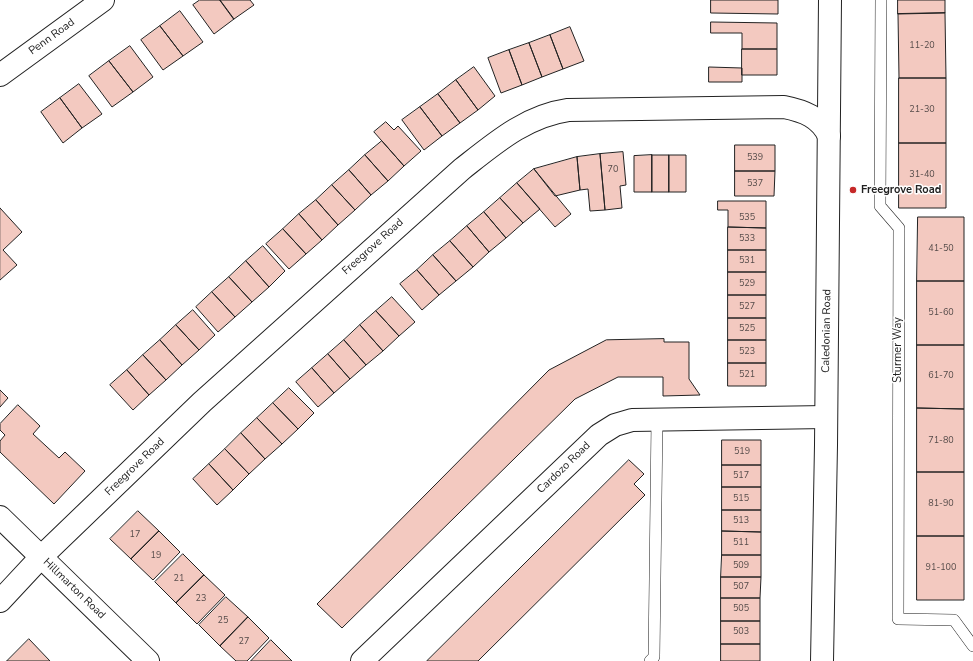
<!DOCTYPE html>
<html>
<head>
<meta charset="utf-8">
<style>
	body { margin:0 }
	canvas { display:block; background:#fff }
</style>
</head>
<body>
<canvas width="973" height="661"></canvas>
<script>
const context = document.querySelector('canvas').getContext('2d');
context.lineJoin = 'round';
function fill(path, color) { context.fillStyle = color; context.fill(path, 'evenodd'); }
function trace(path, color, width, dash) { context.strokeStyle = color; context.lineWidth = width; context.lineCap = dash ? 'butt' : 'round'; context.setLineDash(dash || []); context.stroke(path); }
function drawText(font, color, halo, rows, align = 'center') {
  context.font = font + ' "Nunito Sans",sans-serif'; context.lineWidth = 3; context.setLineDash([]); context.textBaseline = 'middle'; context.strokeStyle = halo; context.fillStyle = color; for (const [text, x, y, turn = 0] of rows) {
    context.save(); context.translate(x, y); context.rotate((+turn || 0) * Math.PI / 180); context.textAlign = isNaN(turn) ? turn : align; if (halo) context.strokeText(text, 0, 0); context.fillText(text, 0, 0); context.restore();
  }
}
const building = new Path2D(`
	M200,0H220L234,19L214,34L193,5Z
	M220,0H250L254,5L234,19Z
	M711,0H778V14L711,13Z
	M898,0H945V13L898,14Z
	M180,11L203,42L183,56L160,26Z
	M945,13L946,78H899L898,14Z
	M711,22L777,23V49H742V33H711Z
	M160,26L183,56L163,70L141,40Z
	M570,27L584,61L563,69L550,35Z
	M550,35L563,69L542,77L529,43Z
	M529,43L542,77L522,85L509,50Z
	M130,46L153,77L133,92L109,61Z
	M742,49H777V75H742Z
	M509,50L522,85L501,93L488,58Z
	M109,61L133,92L112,107L89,76Z
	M474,67L495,96L478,110L456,80Z
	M709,67L742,68V82H709Z
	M899,78H946V143H899Z
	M456,80L478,110L460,123L438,94Z
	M79,84L102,114L82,128L60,98Z
	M438,94L460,123L442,136L420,107Z
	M60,98L82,128L63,143L41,112Z
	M420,107L442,136L424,150L402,120Z
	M386,122L394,130L398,126L421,151L404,166L374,132Z
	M382,141L404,166L388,181L365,155Z
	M899,143H946V208H899Z
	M735,145H775V171H735Z
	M623,152L626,185L620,186L622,208L605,210L600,154Z
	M600,154L605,210L590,211L588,189L580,190L577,157Z
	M365,155L388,181L371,195L349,170Z
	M652,155V192H634V156Z
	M652,155H669V192H652Z
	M669,155H686V192H669Z
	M577,157L580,190L555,196L534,169Z
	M534,169L571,214L555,227L517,183Z
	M349,170L371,195L355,210L332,185Z
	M735,171H775L774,196H735Z
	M517,183L540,209L523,223L500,198Z
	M332,185L355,210L338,225L316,200Z
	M500,198L523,223L506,238L484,212Z
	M316,200L338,225L322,240L299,214Z
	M718,201H766V228L728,227V210H718Z
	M0,208L22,232L3,250L17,265L0,280Z
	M484,212L506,238L489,252L467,226Z
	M299,214L322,240L306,254L283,229Z
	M918,217H964V281H917Z
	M467,226L489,252L473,267L450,241Z
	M728,227L766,228V250H728Z
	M283,229L306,254L289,269L266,244Z
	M450,241L473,267L456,281L433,255Z
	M263,246L285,271L269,287L246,261Z
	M728,250H766V272H728Z
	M433,255L456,281L439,295L417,270Z
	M246,261L269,287L252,302L229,277Z
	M417,270L439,295L422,310L400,284Z
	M728,272H766V295H728Z
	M229,277L252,302L235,317L212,292Z
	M917,281H964V345H917Z
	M212,292L235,317L218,332L196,307Z
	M728,295H766V318H728Z
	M392,297L415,322L399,336L376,311Z
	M193,310L215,335L199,350L176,325Z
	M376,311L399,336L383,351L360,325Z
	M728,318H766V340H728Z
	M176,325L199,350L182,365L160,340Z
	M360,325L383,351L366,365L344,340Z
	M664,339V342H689V379L700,395L663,396V377H618L575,399L342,628L317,604L549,370L606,340Z
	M160,340L182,365L166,380L143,355Z
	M344,340L366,365L350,379L328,354Z
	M728,340H766V363H728Z
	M917,345H964V409L917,408Z
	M328,354L350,379L334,393L312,368Z
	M143,355L166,380L149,395L127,370Z
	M728,363H766V386H728Z
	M312,368L334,393L318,407L296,382Z
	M127,370L149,395L133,410L110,385Z
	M289,388L314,413L298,429L273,403Z
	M0,390L8,398L0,407Z
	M273,403L298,429L282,444L257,418Z
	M18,405L40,426L33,434L59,458L65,452L85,471L54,504L0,452V441L5,435L0,430V424Z
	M917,408L964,409V472H917Z
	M257,418L282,444L265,459L241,433Z
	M241,433L265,459L249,474L225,449Z
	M722,440H761V465H722Z
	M225,449L249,474L233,490L209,464Z
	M629,460L644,474L634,484L645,495L478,661H427Z
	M209,464L233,490L217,505L193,479Z
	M722,465H761V487H722Z
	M917,472H964V536H917Z
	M722,487H761V510H722Z
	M722,510H761V532L722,531Z
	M138,511L159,531L131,559L110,539Z
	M159,531L180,552L153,580L131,559Z
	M722,531L761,532V555H722Z
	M917,536H964V600H917Z
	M183,554L204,575L176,603L155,582Z
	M722,555H761V577H721Z
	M204,575L225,595L197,624L176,603Z
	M721,577H761L760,598H721Z
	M226,597L248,617L220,646L199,625Z
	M721,598H760V621H721Z
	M248,617L269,638L247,661H236L220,646Z
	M721,621H760V644H721Z
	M29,639L50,661H7Z
	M271,640L292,661H251Z
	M721,644H760V661H721Z`);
const lane = new Path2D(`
	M881,0L880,206L899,228L898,619L954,620L973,646
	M650,661L654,657L657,421`);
const street = new Path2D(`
	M0,75L103,0
	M0,601L41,557L202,402L462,169C495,143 526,116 568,110L784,107C804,111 820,117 829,136
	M362,661L599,435L615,425L632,420L826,417`);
const primary = new Path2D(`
	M0,517L148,661
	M822,661L826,445L830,0`);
const markers = [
	[853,190,4,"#c62828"]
];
const numberNames = [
	["11-20",922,46],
	["21-30",922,110],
	["539",755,158],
	["70",613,170],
	["31-40",922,175],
	["537",755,184],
	["535",747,218],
	["533",747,239],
	["41-50",941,249],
	["531",747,261],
	["529",747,284],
	["527",747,307],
	["51-60",941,313],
	["525",747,329],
	["523",747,352],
	["521",747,375],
	["61-70",941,376],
	["71-80",941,441],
	["519",742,452],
	["517",741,476],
	["515",741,499],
	["81-90",941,504],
	["513",741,521],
	["17",135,535],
	["511",741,543],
	["19",156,556],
	["509",741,566],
	["91-100",941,568],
	["21",179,579],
	["507",741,587],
	["23",201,599],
	["505",741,609],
	["25",223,621],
	["503",741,632],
	["27",244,642]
];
const streetNames = [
	["Penn Road",52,37,-36],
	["Freegrove Road",373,247,-42],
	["Caledonian Road",827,331,-89],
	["Sturmer Way",898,350,-90],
	["Freegrove Road",135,467,-44],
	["Cardozo Road",564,468,-44],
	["Hillmarton Road",74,589,44]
];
const poiNames = [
	["Freegrove Road",861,190]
];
fill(building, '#f3c9c0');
trace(building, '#222', 1);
trace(lane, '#222', 12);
trace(street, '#222', 24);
trace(primary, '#222', 24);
trace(lane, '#fff', 11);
trace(street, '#fff', 22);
trace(primary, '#fff', 22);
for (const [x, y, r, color] of markers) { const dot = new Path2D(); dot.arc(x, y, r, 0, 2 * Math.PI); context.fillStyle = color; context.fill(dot); trace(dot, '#fff', 1.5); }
drawText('9px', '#564c4a', null, numberNames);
drawText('11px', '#222', '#fff', streetNames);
drawText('bold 11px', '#222', '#fff', poiNames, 'left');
</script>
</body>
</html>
